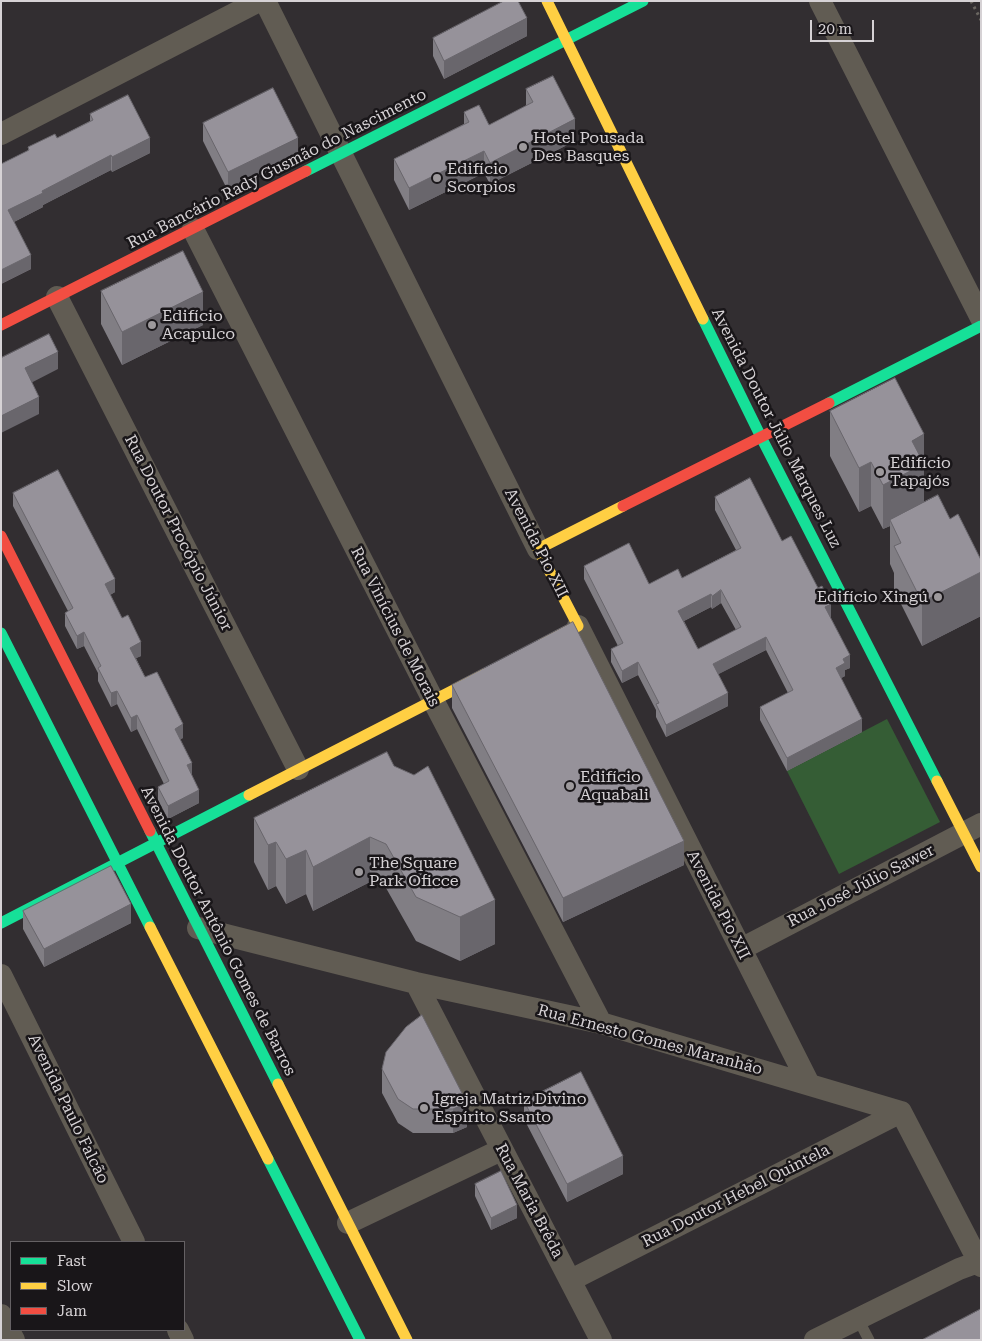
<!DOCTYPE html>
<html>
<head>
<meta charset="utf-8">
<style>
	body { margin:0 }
	#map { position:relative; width:982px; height:1341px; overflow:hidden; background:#322e31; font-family:"Roboto Serif",serif }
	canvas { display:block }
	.frame { position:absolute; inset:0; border:2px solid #d6d2d5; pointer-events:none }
	.legend { position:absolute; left:10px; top:1241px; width:175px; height:90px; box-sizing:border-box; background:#191619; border:1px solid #656164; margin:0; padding:6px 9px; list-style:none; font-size:15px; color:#d6d2d5 }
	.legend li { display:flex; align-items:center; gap:10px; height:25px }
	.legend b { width:25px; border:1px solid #656164 }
	.scale { position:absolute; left:810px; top:20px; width:64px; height:22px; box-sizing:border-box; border:2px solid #d6d2d5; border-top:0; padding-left:6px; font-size:15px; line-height:18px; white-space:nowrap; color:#d6d2d5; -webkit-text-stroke:4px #191619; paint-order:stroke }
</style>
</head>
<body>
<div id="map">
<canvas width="982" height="1341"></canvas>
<div class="frame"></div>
<ul class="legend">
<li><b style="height:6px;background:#16e098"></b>Fast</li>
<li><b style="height:6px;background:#ffcf43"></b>Slow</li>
<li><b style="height:6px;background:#f24e42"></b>Jam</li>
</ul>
<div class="scale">20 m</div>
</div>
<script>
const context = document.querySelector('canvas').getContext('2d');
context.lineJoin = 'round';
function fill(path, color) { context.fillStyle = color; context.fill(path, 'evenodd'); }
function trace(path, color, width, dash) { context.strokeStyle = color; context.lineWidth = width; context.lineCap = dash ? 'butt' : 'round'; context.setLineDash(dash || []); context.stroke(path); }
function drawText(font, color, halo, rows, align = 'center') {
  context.font = font + ' "Roboto Serif",serif'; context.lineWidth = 5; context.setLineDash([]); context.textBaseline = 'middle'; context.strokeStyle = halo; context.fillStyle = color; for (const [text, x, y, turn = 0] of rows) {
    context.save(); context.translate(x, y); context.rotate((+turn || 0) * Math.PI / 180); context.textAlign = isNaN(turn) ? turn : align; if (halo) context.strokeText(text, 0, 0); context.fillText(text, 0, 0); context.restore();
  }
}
const green = new Path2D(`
	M887,719L940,822L839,874L787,771Z`);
const path = new Path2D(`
	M971,1L981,20`);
const lane = new Path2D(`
	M858,1319L869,1340`);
const street = new Path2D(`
	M265,1L538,549
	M820,1L981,318
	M1,134L259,1
	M193,229L433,700L601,1023
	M57,297L298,769
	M578,626L809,1084
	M198,928L416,983L601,1023L901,1112L981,1266
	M741,949L981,824
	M1,975L134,1242
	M416,983L601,1340
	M348,1223L501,1150
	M571,1280L901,1112
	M1,1315L14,1340
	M178,1330L183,1340
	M815,1340L959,1269L978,1262`);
const fast = new Path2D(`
	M306,171L643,1
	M703,319L761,437L937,781
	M829,403L981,326
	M1,633L150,927
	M150,831L278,1084
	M1,923L249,795
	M268,1159L360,1340`);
const slow = new Path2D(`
	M547,1L703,319
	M543,644L578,626L538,549L623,506
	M937,781L981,867
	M249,795L485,674
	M150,927L268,1159
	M278,1084L407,1340`);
const jam = new Path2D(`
	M1,325L306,171
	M623,506L829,403
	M1,536L150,831`);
const wall = new Path2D(`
	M527,36L444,79L433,56V38Z
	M526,89L575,141L490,184L484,173L409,210L394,180V159L464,124V112L489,125L526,106Z
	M90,114L150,153L112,172L111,170L43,205V207L14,222L31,269L1,284V164L28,151V147L57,138L90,121Z
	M203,123L298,156L228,191L203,141Z
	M101,291L203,325L122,365L101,324Z
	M830,411L924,478V503L950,519L981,560V616L922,646L894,590V573L890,564V526L883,529L871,506L859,512L830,456Z
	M13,493L115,592L110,595L141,656L136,658L145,677L183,738L180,739L192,776L199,803L168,819L158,800V787L164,784L137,729L131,732L117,704L111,707L98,681V673L84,646L77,649L65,626V613L68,611L13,506Z
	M715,497L782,541L831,617H830L850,668L845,670V676L841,678L862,732L787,771L760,720V707L788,693L766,650L718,674L728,706L666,737L656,717V710L638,675L622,683L611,662V649L618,646L584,579V566L649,584L682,578L736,550L715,510ZM721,603L736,630L698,649L684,621L711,607L712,609Z
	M452,685L684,865L563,922L452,708Z
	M394,766L495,944L460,961L416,941L386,888L370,882L313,911L306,894L286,904L276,886L268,890L254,862V818Z
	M23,911L131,923L44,967L23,929Z
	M406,1027L467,1127L453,1133H413L398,1123L382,1093V1069Z
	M524,1101L623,1174L567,1202L524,1119Z
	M475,1184L517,1218L491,1230L475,1196Z`);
const shadedWall = new Path2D(`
	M527,18V36L444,79V61Z
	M575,119V141L490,184V163Z
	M150,138V153L112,172V157Z
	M298,138V156L228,191V172Z
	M484,151V173L409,210V188Z
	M111,155V170L43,205V207L8,225V210L42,191Z
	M31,255V269L1,284V270Z
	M203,292V325L122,365V332Z
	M58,352V369L25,386V368Z
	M39,397V414L1,433V416Z
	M924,434V508L890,520V526L883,529V485L912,441Z
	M871,462V506L859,512V468Z
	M981,572V616L922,646V602Z
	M115,579V592L105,598V584Z
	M721,590V603L712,609V596Z
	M711,594V607L678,624V611Z
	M831,604V617L825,620V607Z
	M84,632V646L77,649V636Z
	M766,637V650L713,677V664Z
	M141,642V656L130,661V648Z
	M850,655V668L845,670V676L836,681V668L843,659Z
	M638,662V675L622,683V671Z
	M117,691V704L111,707V693Z
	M728,693V706L666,737V725Z
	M137,715V729L131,732V718Z
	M862,719V732L787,771V758Z
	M183,724V738L175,742V729Z
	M192,763V776L187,765Z
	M199,790V803L168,819V806Z
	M370,837V882L313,911V867Z
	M684,841V865L563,922V898Z
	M276,842V886L268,890V845Z
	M306,850V894L286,904V859Z
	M495,900V944L460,961V917Z
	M131,904V923L44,967V949Z
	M467,1103V1127L453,1133V1109Z
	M623,1156V1174L567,1202V1184Z
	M517,1205V1218L491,1230V1218Z`);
const building = new Path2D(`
	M504,1H518L527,18L444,61L433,38Z
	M553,76L575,119L490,163L484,151L409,188L394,159L469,122L464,112L479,105L489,125L533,102L526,89Z
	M273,88L298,138L228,172L203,123Z
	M128,95L150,138L112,157L111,155L42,191L43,193L8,210L31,255L1,270V164L29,150L28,147L55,134L57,138L93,120L90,114Z
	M183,251L203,292L122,332L101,291Z
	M49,334L58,352L25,368L39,397L1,416V358Z
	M895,378L924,434L912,441L924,464L883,485L871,462L859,468L830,411Z
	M58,470L115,579L105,584L122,618L128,615L141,642L130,648L145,677L157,672L183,724L175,729L192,763L187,765L199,790L168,806L158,787L169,781L137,715L131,718L117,691L111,693L98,668L101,666L84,632L77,636L65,613L73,608L13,493Z
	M750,478L782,541L791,536L818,588L822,586L831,604L825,607L850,655L843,659L845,663L836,668L862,719L787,758L760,707L793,690L766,637L713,664L728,693L666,725L656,704L659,703L638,662L622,671L611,649L623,643L584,566L629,543L649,584L678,569L682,578L741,548L715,497ZM721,590L741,627L698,649L678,611L711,594L712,596Z
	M938,495L950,519L958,514L981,560V572L922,602L894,546L901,543L890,520Z
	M573,622L684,841L563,898L452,685Z
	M387,752L394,766L414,775L428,766L495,900L460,917L416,897L386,844L370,837L313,867L306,850L286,859L276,842L268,845L254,818Z
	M111,866L131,904L44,949L23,911Z
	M422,1015L467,1103L453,1109H413L398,1099L382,1069L386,1052L406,1027Z
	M581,1072L623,1156L567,1184L524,1101Z
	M501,1171L517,1205L491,1218L475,1184Z
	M981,1309V1340H922Z`);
const markers = [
	[523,147,5,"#9d999c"],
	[437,178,5,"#9d999c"],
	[152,325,5,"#9d999c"],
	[880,472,5,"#9d999c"],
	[938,597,5,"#9d999c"],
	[570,786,5,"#9d999c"],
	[359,872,5,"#9d999c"],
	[424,1108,5,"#9d999c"]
];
const poiNames = [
	["Hotel Pousada",533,138],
	["Des Basques",533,156],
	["Edifício",447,169],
	["Scorpios",447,187],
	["Edifício",162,316],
	["Acapulco",162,334],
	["Edifício",890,463],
	["Tapajós",890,481],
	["Edifício Xingú",928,597,"right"],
	["Edifício",580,777],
	["Aquabali",580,795],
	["The Square",369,863],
	["Park Oficce",369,881],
	["Igreja Matriz Divino",434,1099],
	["Espírito Ssanto",434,1117]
];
const streetNames = [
	["Rua Bancário Rady Gusmão do Nascimento",277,169,-27],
	["Avenida Doutor Júlio Marques Luz",776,428,63],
	["Rua Doutor Procópio Júnior",178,533,63],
	["Avenida Pio XII",536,543,63],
	["Rua Vinícius de Morais",395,627,63],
	["Rua José Júlio Sawer",861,886,-27],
	["Avenida Pio XII",718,905,63],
	["Avenida Doutor Antônio Gomes de Barros",218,931,63],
	["Rua Ernesto Gomes Maranhão",650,1040,15],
	["Avenida Paulo Falcão",68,1109,64],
	["Rua Doutor Hebel Quintela",736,1196,-27],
	["Rua Maria Brêda",529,1201,62]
];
fill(green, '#355d35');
trace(path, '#6a6661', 3, [2.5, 4]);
trace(lane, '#615c53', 11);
trace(street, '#615c53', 22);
trace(fast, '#16e098', 11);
trace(slow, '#ffcf43', 11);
trace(jam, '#f24e42', 11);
fill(wall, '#817e84');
fill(shadedWall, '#69666c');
fill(building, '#96929a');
trace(building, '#69666c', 1);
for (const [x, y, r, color] of markers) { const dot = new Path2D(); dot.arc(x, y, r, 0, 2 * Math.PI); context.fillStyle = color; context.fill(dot); trace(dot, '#191619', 2); }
drawText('16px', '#d6d2d5', '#191619', poiNames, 'left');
drawText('16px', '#d6d2d5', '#191619', streetNames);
</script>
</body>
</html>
